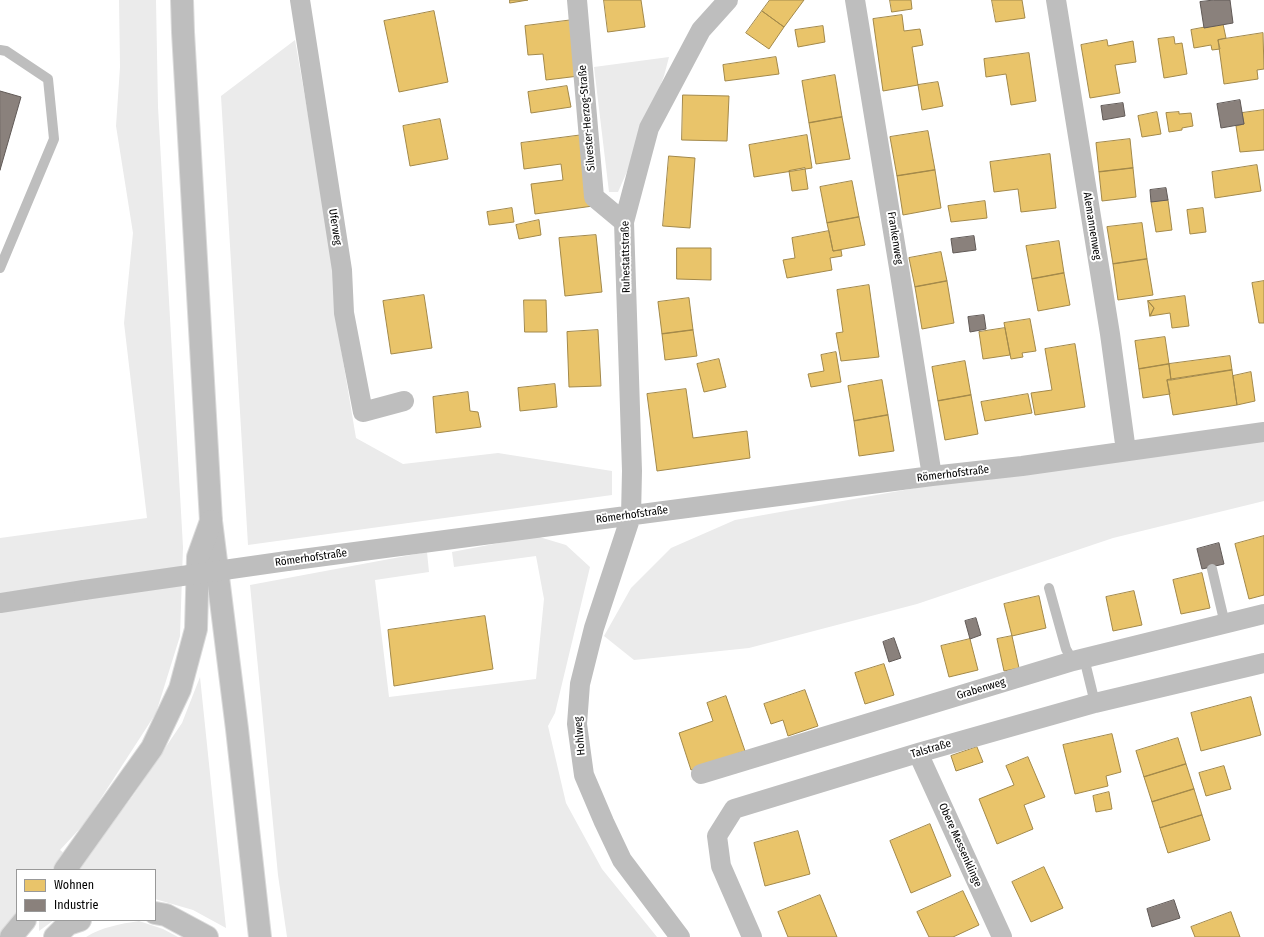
<!DOCTYPE html>
<html>
<head>
<meta charset="utf-8">
<style>
	body { margin:0 }
	#map { position:relative; width:1264px; height:937px; overflow:hidden; background:#fff; font-family:"Fira Sans Condensed",sans-serif }
	canvas { display:block }
	.legend { position:absolute; left:16px; top:869px; width:140px; height:52px; box-sizing:border-box; background:#fff; border:1px solid #999; margin:0; padding:5px 7px; list-style:none; font-size:12px; color:#000 }
	.legend li { display:flex; align-items:center; gap:8px; height:20px }
	.legend b { width:20px; border:1px solid #999 }
</style>
</head>
<body>
<div id="map">
<canvas width="1264" height="937"></canvas>
<ul class="legend">
<li><b style="height:11px;background:#e9c46a"></b>Wohnen</li>
<li><b style="height:11px;background:#8a817c"></b>Industrie</li>
</ul>
</div>
<script>
const context = document.querySelector('canvas').getContext('2d');
context.lineJoin = 'round';
function fill(path, color) { context.fillStyle = color; context.fill(path, 'evenodd'); }
function trace(path, color, width, dash) { context.strokeStyle = color; context.lineWidth = width; context.lineCap = dash ? 'butt' : 'round'; context.setLineDash(dash || []); context.stroke(path); }
function drawText(font, color, halo, rows, align = 'center') {
  context.font = font + ' "Fira Sans Condensed",sans-serif'; context.lineWidth = 4; context.setLineDash([]); context.textBaseline = 'middle'; context.strokeStyle = halo; context.fillStyle = color; for (const [text, x, y, turn = 0] of rows) {
    context.save(); context.translate(x, y); context.rotate((+turn || 0) * Math.PI / 180); context.textAlign = isNaN(turn) ? turn : align; if (halo) context.strokeText(text, 0, 0); context.fillText(text, 0, 0); context.restore();
  }
}
const green = new Path2D(`
	M119,0H156L158,107L183,547L180,636L156,713L85,823L60,850L73,860L65,870H17V920L11,937H0V538L147,518L124,323L133,233L116,126L120,67Z
	M295,40L333,258L338,331L356,438L403,464L498,453L612,471V495L248,545L221,96Z
	M669,57L664,76L633,158L618,192H609L594,67Z
	M1264,439V501L1113,538L917,604L749,648L634,660L604,636L631,588L671,548L735,520L933,485Z
	M536,536L566,545L590,567L555,713L548,726L566,803L602,869L657,937H287L278,875L250,585L427,552L429,572L375,580L389,697L536,679L544,599L536,556L454,567L452,552Z
	M200,677L226,928L193,910L155,899V870H76L132,797L182,723Z
	M39,920H54L39,931Z
	M139,921L163,929L178,937H86C102,927 120,924 139,921Z`);
const homes = new Path2D(`
	M510,0H528L510,3Z
	M604,0H641L645,27L608,32Z
	M770,0H804L784,27L762,11Z
	M890,0H911L912,9L892,12Z
	M992,0H1022L1025,18L996,22Z
	M434,11L448,82L399,92L384,21Z
	M762,11L784,27L769,49L746,33Z
	M902,15L904,31L920,29L923,45L912,47L918,85L883,91L873,19Z
	M573,20L579,76L546,80L543,54L528,55L525,26Z
	M1223,24L1226,38L1218,40L1220,49L1212,50L1211,45L1194,48L1191,30Z
	M823,26L825,42L798,47L795,30Z
	M1263,33L1264,69L1257,70L1258,79L1224,84L1218,40Z
	M1174,37L1175,44L1182,43L1187,74L1164,78L1158,39Z
	M1107,40L1108,46L1133,41L1136,62L1115,65L1120,93L1090,98L1081,45Z
	M1029,53L1036,101L1011,105L1006,74L986,77L984,59Z
	M776,57L779,74L725,81L723,65Z
	M835,75L842,117L809,123L802,81Z
	M938,82L943,106L922,110L918,85Z
	M567,86L571,107L531,113L528,92Z
	M683,95L729,96L727,141L682,140Z
	M1264,110V150L1240,152L1236,126L1244,124L1242,113Z
	M1157,112L1161,134L1142,137L1138,116Z
	M1179,112V114L1191,113L1193,126L1182,128V130L1169,132L1166,113Z
	M842,117L850,159L816,164L809,123Z
	M440,119L448,159L410,166L403,126Z
	M928,131L935,170L897,176L890,137Z
	M583,135L593,206L535,214L531,184L563,180L561,164L524,169L521,143Z
	M807,135L812,168L754,177L749,145Z
	M1130,139L1133,168L1099,172L1096,143Z
	M1050,154L1056,208L1021,212L1018,189L994,192L990,162Z
	M669,156L695,158L690,228L663,226Z
	M1257,165L1261,191L1215,198L1212,172Z
	M805,168L808,189L792,191L789,171Z
	M1133,168L1136,197L1102,201L1099,172Z
	M935,170L941,208L903,215L897,176Z
	M852,181L859,217L827,223L820,187Z
	M1168,200L1172,230L1156,232L1151,202Z
	M985,201L987,218L951,222L948,206Z
	M512,208L514,222L489,225L487,212Z
	M1203,208L1206,232L1190,234L1187,210Z
	M859,217L865,245L833,251L827,223Z
	M539,220L541,235L519,239L516,225Z
	M1142,223L1147,259L1113,264L1107,227Z
	M829,231L833,251L841,250L842,256L830,258L832,270L787,278L783,260L795,258L792,238Z
	M596,235L602,292L565,296L559,238Z
	M1059,241L1064,273L1032,279L1026,246Z
	M677,248H711V280L677,279Z
	M941,252L947,281L915,287L909,258Z
	M1147,259L1153,295L1118,300L1113,264Z
	M1064,273L1070,305L1038,311L1032,279Z
	M947,281L954,323L922,329L915,287Z
	M1264,281V323H1259L1252,283Z
	M869,285L879,357L841,361L836,333L843,332L837,290Z
	M424,295L432,348L391,354L383,301Z
	M1185,296L1189,326L1172,328L1170,313L1150,316L1154,308L1148,301Z
	M689,298L693,330L662,334L658,302Z
	M524,300H546L547,332H525Z
	M1148,301L1154,308L1150,316Z
	M1030,319L1036,351L1022,353L1023,357L1011,359L1004,323Z
	M1005,328L1010,355L983,359L979,332Z
	M598,330L601,386L569,387L567,332Z
	M693,330L697,356L665,360L662,334Z
	M1165,337L1169,364L1139,369L1135,341Z
	M1075,344L1085,407L1035,415L1031,393L1052,390L1045,349Z
	M836,352L841,382L811,387L808,374L824,371L821,355Z
	M1230,356L1232,370L1171,380L1169,364Z
	M719,359L726,387L704,392L697,364Z
	M965,361L971,395L938,401L932,367Z
	M1169,364L1171,380H1167L1170,394L1143,398L1139,369Z
	M1232,370L1237,405L1173,415L1167,380Z
	M1251,372L1255,401L1237,405L1233,376Z
	M882,380L888,415L854,421L848,386Z
	M555,384L557,407L520,411L518,388Z
	M686,389L693,438L747,431L750,458L657,471L647,394Z
	M468,392L470,411L478,412L481,427L436,433L433,397Z
	M1028,394L1032,413L985,421L981,402Z
	M971,395L978,434L945,440L938,401Z
	M888,415L894,451L859,456L854,421Z
	M1264,536V595L1249,599L1235,544Z
	M1202,573L1210,608L1181,614L1173,580Z
	M1134,591L1142,625L1113,631L1106,597Z
	M1039,596L1046,628L1012,636L1004,604Z
	M485,616L493,669L394,686L388,630Z
	M1012,636L1019,668L1004,671L997,639Z
	M970,639L978,670L949,677L941,646Z
	M884,664L894,695L865,704L855,673Z
	M805,690L818,726L788,736L783,720L771,724L764,704Z
	M726,696L745,751L691,770L679,733L713,721L707,703Z
	M1251,697L1261,735L1201,751L1191,713Z
	M1112,734L1121,772L1106,776L1108,786L1075,794L1063,745Z
	M1178,738L1186,764L1144,777L1136,751Z
	M977,747L983,762L956,771L951,756Z
	M1028,757L1045,797L1024,805L1033,829L997,844L979,799L1014,785L1006,766Z
	M1186,764L1194,789L1152,802L1144,777Z
	M1224,766L1231,789L1206,796L1199,773Z
	M1194,789L1202,815L1160,828L1152,802Z
	M1109,792L1112,809L1096,812L1093,796Z
	M1202,815L1210,840L1168,853L1160,828Z
	M930,824L951,876L911,893L890,841Z
	M798,831L810,874L765,886L754,843Z
	M1044,867L1063,908L1031,922L1012,882Z
	M963,891L979,925L953,937H929L917,912Z
	M820,895L837,937H788L778,912Z
	M1231,912L1240,937H1195L1191,927Z`);
const industry = new Path2D(`
	M1214,0H1230L1233,23L1204,28L1200,2Z
	M0,91L21,97L0,170Z
	M1240,100L1244,124L1221,128L1217,104Z
	M1123,103L1125,116L1103,120L1101,106Z
	M1166,188L1168,200L1151,202L1150,190Z
	M974,236L976,250L953,253L951,239Z
	M984,315L986,329L970,332L968,317Z
	M1219,543L1224,564L1202,569L1197,549Z
	M976,618L981,635L970,639L965,621Z
	M894,638L901,658L889,662L883,642Z
	M1174,900L1180,918L1152,927L1147,909Z`);
const service = new Path2D(`
	M0,50L6,51L48,79L54,139L0,268
	M1212,569L1225,624
	M1049,588L1066,649L1073,661
	M1084,658L1095,703`);
const minor = new Path2D(`
	M300,0L342,270L344,313L363,412L404,401
	M577,0L594,197L624,222
	M855,0C882,159 907,317 932,476
	M1056,0L1110,334L1126,451
	M287,561L664,511L932,476L1022,466L1264,432
	M0,603L84,590
	M918,753L1002,937
	M701,774L1073,661L1264,614
	M680,937L622,860L604,822L584,775L577,724L580,684L594,628L631,516L632,471L624,222L649,128L701,30L728,0
	M752,937L721,866L717,836L734,809L918,753L1095,703L1264,663`);
const primary = new Path2D(`
	M182,0L183,32L211,521L237,729L260,937`);
const trunk = new Path2D(`
	M65,870L152,748L180,689L196,629L198,557L211,521
	M155,913L166,915L207,937
	M11,937L25,920
	M55,937L68,924L80,920`);
const minorBridge = new Path2D(`
	M84,590L287,561`);
const streetNames = [
	["Silvester-Herzog-Straße",587,118,-95],
	["Alemannenweg",1092,226,81],
	["Uferweg",335,227,81],
	["Frankenweg",895,238,81],
	["Ruhestattstraße",626,257,-91],
	["Römerhofstraße",953,474,-7],
	["Römerhofstraße",632,515,-8],
	["Römerhofstraße",311,558,-8],
	["Grabenweg",981,689,-17],
	["Hohlweg",580,736,-95],
	["Talstraße",931,749,-16],
	["Obere Messenklinge",960,845,66]
];
fill(green, '#ebebeb');
fill(homes, '#e9c46a');
trace(homes, '#a3894a', 1);
fill(industry, '#8a817c');
trace(industry, '#615a57', 1);
trace(primary, '#dbdbdb', 24);
trace(trunk, '#dbdbdb', 24);
trace(service, '#bebebe', 10);
trace(minor, '#bebebe', 20);
trace(primary, '#bebebe', 22);
trace(trunk, '#bebebe', 22);
trace(minorBridge, '#bebebe', 20);
drawText('11px', '#000', '#fff', streetNames);
</script>
</body>
</html>
